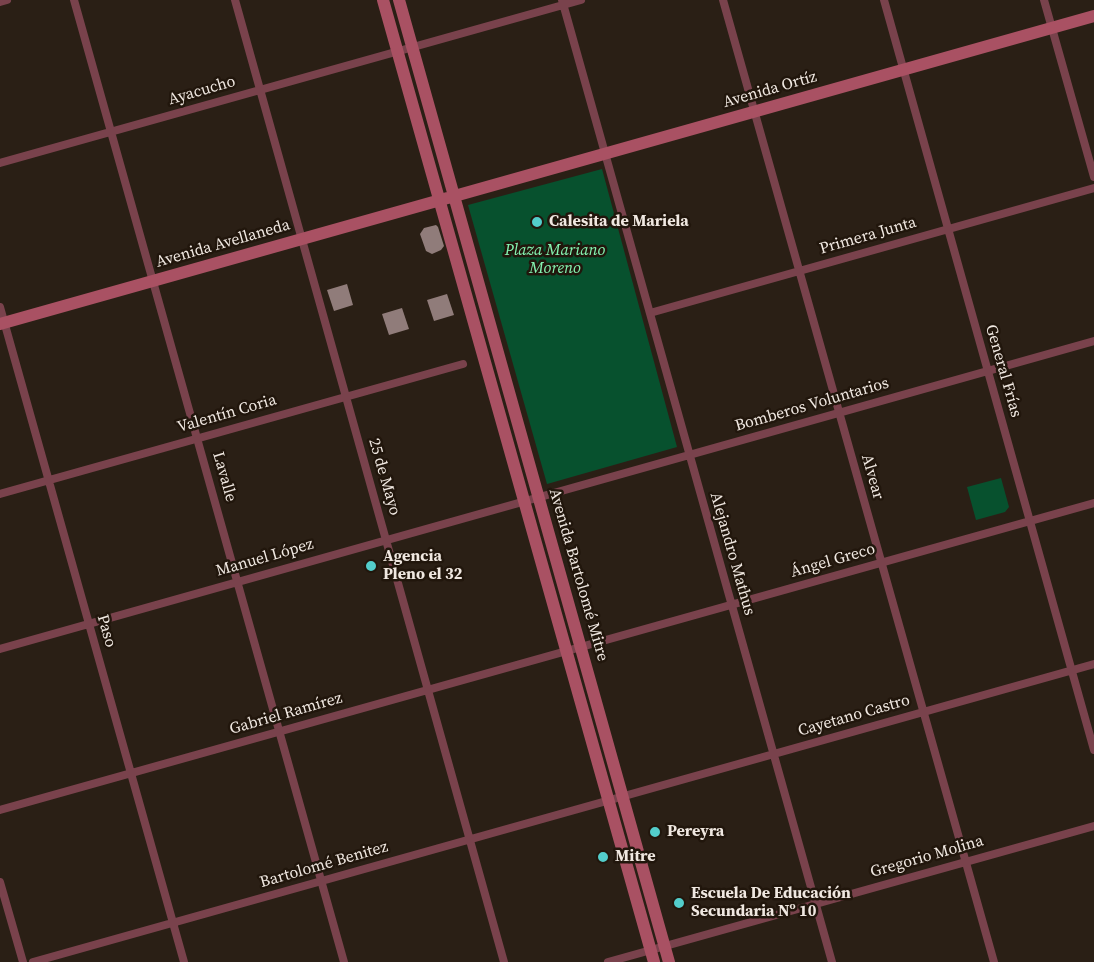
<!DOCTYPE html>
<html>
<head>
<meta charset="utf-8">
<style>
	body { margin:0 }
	canvas { display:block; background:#2a1f15 }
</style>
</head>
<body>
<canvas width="1094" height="962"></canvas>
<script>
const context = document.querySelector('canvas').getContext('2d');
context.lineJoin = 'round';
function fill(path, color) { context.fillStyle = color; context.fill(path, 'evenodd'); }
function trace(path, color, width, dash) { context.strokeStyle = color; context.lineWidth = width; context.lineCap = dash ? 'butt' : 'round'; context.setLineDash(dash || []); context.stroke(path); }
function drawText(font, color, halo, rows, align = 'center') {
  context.font = font + ' "Source Serif 4",serif'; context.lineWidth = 5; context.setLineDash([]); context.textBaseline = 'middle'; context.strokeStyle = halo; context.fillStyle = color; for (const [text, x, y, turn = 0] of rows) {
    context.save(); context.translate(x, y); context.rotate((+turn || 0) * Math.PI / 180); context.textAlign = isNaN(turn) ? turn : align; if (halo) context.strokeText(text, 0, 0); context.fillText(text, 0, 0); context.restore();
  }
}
const green = new Path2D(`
	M602,169L677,447L547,484L468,205Z
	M1001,478L1009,507L1005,512L976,520L967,487Z`);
const building = new Path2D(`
	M436,225L438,227L444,246L441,250L432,254L426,251L420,234L424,228Z
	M347,284L353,305L334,311L327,290Z
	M447,294L454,315L434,321L427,300Z
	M402,308L409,329L389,335L382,314Z`);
const street = new Path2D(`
	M74,0L344,962
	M235,0L504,962
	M562,0L832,962
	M723,0L994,962
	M884,0L1094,750
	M1044,0L1094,177
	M0,2L7,0
	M0,163L581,0
	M0,307L184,962
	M650,313L1094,188
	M0,494L463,364
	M0,649L1094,341
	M0,810L1094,503
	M0,882L23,962
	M33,962L1094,664
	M608,962L1094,826`);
const secondary = new Path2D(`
	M383,0L654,962
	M399,0L669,962
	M0,324L1094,16`);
const markers = [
	[537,222,6,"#53cdcb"],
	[371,566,6,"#53cdcb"],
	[655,832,6,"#53cdcb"],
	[603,857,6,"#53cdcb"],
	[679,903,6,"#53cdcb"]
];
const streetNames = [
	["Avenida Ortíz",770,90,-16],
	["Ayacucho",202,91,-16],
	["Primera Junta",868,236,-16],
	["Avenida Avellaneda",223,244,-16],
	["General Frías",1003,371,74],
	["Bomberos Voluntarios",812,405,-16],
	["Valentín Coria",227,414,-16],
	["Lavalle",224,477,74],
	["25 de Mayo",384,477,74],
	["Alvear",872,477,74],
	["Alejandro Mathus",732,554,74],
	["Manuel López",265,558,-16],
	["Ángel Greco",833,561,-16],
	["Avenida Bartolomé Mitre",578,575,74],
	["Paso",106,631,74],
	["Gabriel Ramírez",286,714,-16],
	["Cayetano Castro",854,716,-16],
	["Gregorio Molina",927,857,-16],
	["Bartolomé Benitez",324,865,-16]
];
const poiNames = [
	["Calesita de Mariela",549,222],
	["Agencia",383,557],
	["Pleno el 32",383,575],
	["Pereyra",667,832],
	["Mitre",615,857],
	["Escuela De Educación",691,894],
	["Secundaria Nº 10",691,912]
];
const parkNames = [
	["Plaza Mariano",555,251],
	["Moreno",555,269]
];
fill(green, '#07512e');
fill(building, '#907c7a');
trace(street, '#79424c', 8);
trace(secondary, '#a95163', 12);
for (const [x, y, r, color] of markers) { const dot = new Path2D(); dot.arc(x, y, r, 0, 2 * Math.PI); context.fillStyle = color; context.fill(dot); trace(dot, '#21160c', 2); }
drawText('16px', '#f0e8e1', '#21160c', streetNames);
drawText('bold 16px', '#f0e8e1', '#21160c', poiNames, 'left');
drawText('italic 16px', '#85f5b2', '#21160c', parkNames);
</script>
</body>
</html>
